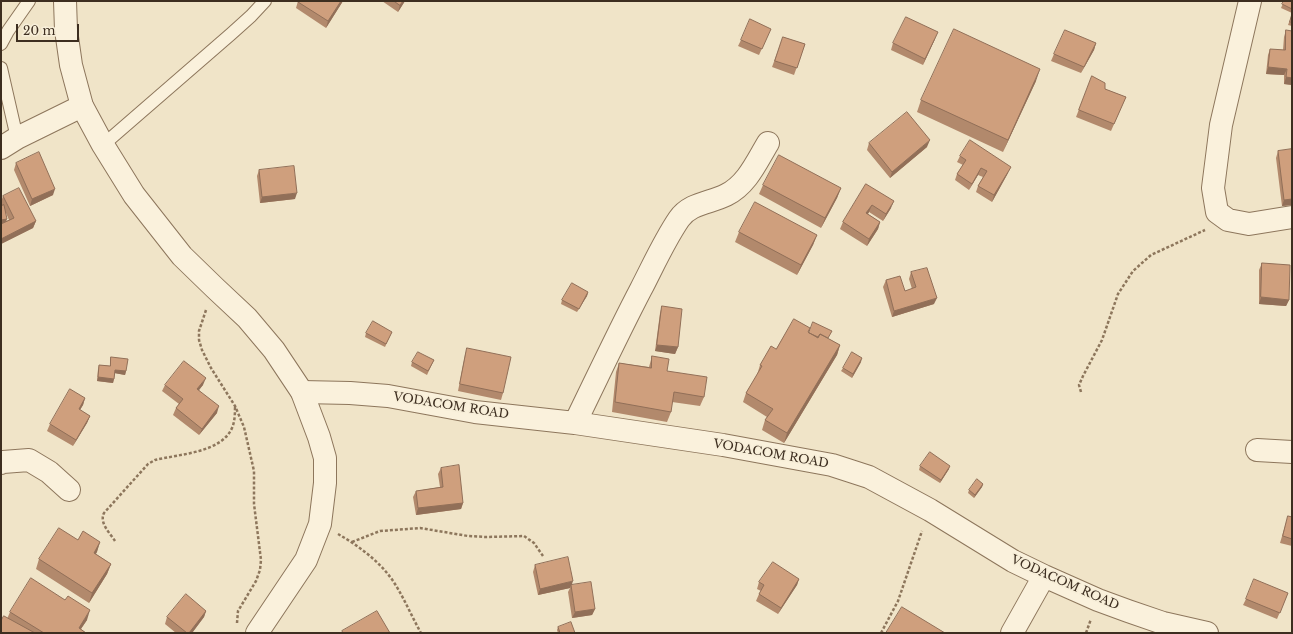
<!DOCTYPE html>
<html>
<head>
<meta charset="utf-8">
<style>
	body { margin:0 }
	#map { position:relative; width:1293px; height:634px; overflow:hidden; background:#f0e4c8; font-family:"Libre Baskerville",serif }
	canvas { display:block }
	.frame { position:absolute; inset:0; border:2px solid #3d2e20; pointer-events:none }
	.scale { position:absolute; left:16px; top:24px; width:63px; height:18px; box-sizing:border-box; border:2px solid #3d2e20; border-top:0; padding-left:5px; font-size:12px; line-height:14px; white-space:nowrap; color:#3d2e20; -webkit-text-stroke:3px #f7eed8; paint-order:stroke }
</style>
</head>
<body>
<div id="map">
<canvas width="1293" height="634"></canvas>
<div class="frame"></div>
<div class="scale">20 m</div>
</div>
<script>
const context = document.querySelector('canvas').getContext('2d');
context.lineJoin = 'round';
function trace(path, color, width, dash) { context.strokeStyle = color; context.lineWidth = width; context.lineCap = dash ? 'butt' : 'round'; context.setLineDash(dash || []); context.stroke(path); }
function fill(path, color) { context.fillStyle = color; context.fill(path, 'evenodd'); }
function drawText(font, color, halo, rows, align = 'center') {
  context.font = font + ' "Libre Baskerville",serif'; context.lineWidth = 3.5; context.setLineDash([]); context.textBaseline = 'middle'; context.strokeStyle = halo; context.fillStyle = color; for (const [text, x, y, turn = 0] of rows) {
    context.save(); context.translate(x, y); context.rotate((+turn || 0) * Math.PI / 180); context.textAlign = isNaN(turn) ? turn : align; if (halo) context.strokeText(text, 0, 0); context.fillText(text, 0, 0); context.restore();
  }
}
const path = new Path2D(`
	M206,310L199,331V340L202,350L211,368L235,406L244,427L254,471V504L261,560L260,570L256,581L238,611L237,623
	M1081,392L1079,385L1083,376L1102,340L1118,294L1133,271L1151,255L1205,230
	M338,534C359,546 382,563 395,584C405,600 412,617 421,633
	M115,541C110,533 99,523 104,513L148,464L155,460C179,454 221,453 232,428C235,421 235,413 235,406
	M352,542L380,531L420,528L468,536L486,537L524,536L534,543L543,556
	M881,633L898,601L922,531
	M1086,633L1091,619`);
const service = new Path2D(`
	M1,44L8,31L29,1
	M1,68L17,138
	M103,145L231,34L251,16L265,1`);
const minor = new Path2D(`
	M1250,1L1221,125L1213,188L1217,212L1228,220L1249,224L1292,217
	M1,148L17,138L82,106
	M302,392L350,393L388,396L475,412L575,423L723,445L832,465L869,477L930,510L1013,561L1044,576L1098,600L1128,611L1163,623L1207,633
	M575,423C597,378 618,333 641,289C653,266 664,241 679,219C690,203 710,203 726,195C747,185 757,161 768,143
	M1257,450L1292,452
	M1,463L3,462L29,460L49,472L69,490
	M1012,633L1044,576`);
const tertiary = new Path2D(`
	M65,1L66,30L71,65L82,106L103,145L134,195L182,256L215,288L247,318L274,350L302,392L319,437L325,458V483L320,524L306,560L257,633`);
const wall = new Path2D(`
	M298,1H343L326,28L296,8Z
	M382,1H405L398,12Z
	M1284,1H1292V13L1281,8Z
	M1292,14V26L1288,25Z
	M1286,30L1292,85L1284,84V75L1266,74L1268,55L1270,49L1283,50L1284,37Z
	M768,35L759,55L738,46L741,40Z
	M783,37L805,44L794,75L772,67Z
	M935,39L923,65L891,50L893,43Z
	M1096,43L1094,50L1081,73L1051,61L1054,54Z
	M1092,76L1105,89L1126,97L1111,131L1076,117Z
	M1036,81L1003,152L917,112L921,100Z
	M869,143L927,147L890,178L867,150Z
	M1292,149V205L1282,206L1276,158L1278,151Z
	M960,156L1008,173L992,202L976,192L978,186L983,177L978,175L969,190L955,180L957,174L963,165L957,162Z
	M16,163L53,195L30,206L14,170Z
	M259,170L295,199L260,203L257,176Z
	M866,184L891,208L883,221L869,212L868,214L880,222L878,229L867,246L840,229L843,222Z
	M763,185L841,188L837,198L821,228L759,194Z
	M3,196L36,221L33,228L1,244V224L3,223L1,224V206H2L1,202ZM6,213L9,220L6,221Z
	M739,232L817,235L813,245L797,275L735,242Z
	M1262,263L1289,300L1286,306L1259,304V270Z
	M911,272L934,304L892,317L883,287L886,280L905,291L912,289L909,279Z
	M588,292L587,296L577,312L561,304L562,300Z
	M662,306L678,347L675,354L655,351L660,313Z
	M810,328L808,332L829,339L840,345L837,355L784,443L762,430L765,420L767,417L743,402L746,393L757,375L760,365L776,349Z
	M392,332L385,347L365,337L366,333Z
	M467,348L503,393L501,400L458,391L465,355Z
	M652,356L667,371L704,397L700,406L672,402L671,412L667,422L612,412L616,372L619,363L649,367Z
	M111,357L126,371L125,375L115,373L113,383L97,381L98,369L99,365L110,366V360Z
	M434,360L427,375L411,366L412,362Z
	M861,362L852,378L841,371L843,368Z
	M165,385H203L199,390L217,413L199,435L173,415L176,408L179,404L162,391Z
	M85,398L83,405L80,410L90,416L87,423L73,446L47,431L50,424Z
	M920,466L949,469L940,483L919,470Z
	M441,468L463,503L461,509L416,515L413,497L416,491L440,487L438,474Z
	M983,484L982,487L974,498L968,493L969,490Z
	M1288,516L1292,517V546L1280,543Z
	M78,540L100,542L96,554L111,564L107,574L89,603L36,569L39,559Z
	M535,565L572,585L595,609L592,615L572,618L568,592L570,588L538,595L533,572Z
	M799,579L797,585L778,614L756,601L759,594L761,591L757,589L759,582Z
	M1288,593L1277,619L1243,605L1246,599Z
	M206,611L204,617L192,633H176L165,624L167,617Z
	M10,612L87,620L81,629L86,633H1Z
	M558,627L575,633H558L557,630Z`);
const shadedWall = new Path2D(`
	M341,1H343L326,28L328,21Z
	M403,1H405L398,12L400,5Z
	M938,32L935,39L923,65L925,59Z
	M1096,43L1094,50L1081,73Z
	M1268,67L1287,69L1284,75L1266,74Z
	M1040,69L1036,81L1003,152L1008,140Z
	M1286,77L1292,78V85L1284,84Z
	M930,140L927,147L890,178L892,172Z
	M1011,167L1008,173L992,202L994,195Z
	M981,168L978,175L969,190L972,184Z
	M841,188L837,198L821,228L825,218Z
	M55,189L53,195L30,206L32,199Z
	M297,193L295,199L260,203L262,197Z
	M1292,199V205L1282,206L1284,200Z
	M894,201L891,208L883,221L886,214Z
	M872,205L869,212L864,220L866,213Z
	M7,219L6,222L1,224V220Z
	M36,221L33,228L1,244V239Z
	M880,222L878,229L867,246L869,239Z
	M817,235L813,245L797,275L801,265Z
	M588,292L587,296L577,312L579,309Z
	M1261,297L1289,300L1286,306L1259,304Z
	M937,298L934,304L892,317L894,311Z
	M657,345L678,347L675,354L655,351Z
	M840,345L837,355L784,443L787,433Z
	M862,358L861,362L852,378L853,374Z
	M115,370L126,371L125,375L114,373Z
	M98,377L114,379L113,383L97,381Z
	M206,378L203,385L194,396L197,389Z
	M85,398L83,405L76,416L79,409Z
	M219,406L217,413L199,435L202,429Z
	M90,416L87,423L73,446L76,440Z
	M950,466L949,469L940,483L941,480Z
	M983,484L982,487L974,498L975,495Z
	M463,503L461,509L416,515L418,508Z
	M100,542L97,552L90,563L94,553Z
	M111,564L107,574L89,603L92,593Z
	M799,579L797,585L778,614L781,608Z
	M573,581L571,587V585L570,588L538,595L540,589Z
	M595,609L592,615L572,618L575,612Z
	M90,610L87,620L78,633L79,628Z
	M206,611L204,617L192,633H189Z`);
const building = new Path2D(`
	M298,1H341L328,21L298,2Z
	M394,1H403L400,5Z
	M1284,1H1292V9L1282,4Z
	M1292,14V22H1290Z
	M906,17L938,32L925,59L893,43Z
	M750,19L771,29L762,49L741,40Z
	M954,29L1040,69L1008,140L921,100Z
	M1065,30L1096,43L1084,67L1054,54Z
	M1286,30L1292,31V78L1286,77L1287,69L1268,67L1270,49L1285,50Z
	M783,37L805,44L797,68L775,61Z
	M1092,76L1105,83V89L1126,97L1114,124L1079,110Z
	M907,112L930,140L892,172L869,143Z
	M970,140L1011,167L994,195L978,186L987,171L981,168L972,184L957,174L966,160L960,156Z
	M1292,149V199L1284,200L1278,151Z
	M39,152L55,189L32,199L16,163Z
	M779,155L841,188L825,218L763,185Z
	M294,166L297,193L262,197L259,170Z
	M866,184L894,201L886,214L872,205L866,213L880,222L869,239L843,222Z
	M19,188L36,221L1,239V224L14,218L3,196Z
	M755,202L817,235L801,265L739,232Z
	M4,205L7,219L1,220V206Z
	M1262,263L1290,265L1289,300L1261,297Z
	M927,268L937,298L894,311L886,280L900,276L905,291L916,287L911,272Z
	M572,283L588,292L579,309L562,300Z
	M662,306L682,309L678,347L657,345Z
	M794,319L810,328L808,332L818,338L820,334L840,345L787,433L765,420L773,409L746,393L762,366L760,365L771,346L776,349Z
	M373,321L392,332L386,344L366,333Z
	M813,322L832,331L828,338L820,334L818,337L809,333Z
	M467,348L511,357L503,393L460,384Z
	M418,352L434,360L428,371L412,362Z
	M852,352L862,358L853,374L843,368Z
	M652,356L669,359L667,371L707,377L704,397L674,392L671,412L615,402L619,363L651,368Z
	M111,357L128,359L126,371L115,370L114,379L98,377L99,365L110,366Z
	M184,361L206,378L197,389L219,406L202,429L176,408L183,399L165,385Z
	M70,389L85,398L79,409L90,416L76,440L50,424Z
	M930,452L950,466L941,480L920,466Z
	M459,465L463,503L418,508L416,491L443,487L441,468Z
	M977,479L983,484L975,495L969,490Z
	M1288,516L1292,517V539L1283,536Z
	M59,528L78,540L83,531L100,542L94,553L111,564L92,593L39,559Z
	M568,557L573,581L540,589L535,565Z
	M773,562L799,579L781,608L759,594L764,585L759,582Z
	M31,578L65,600L68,596L90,610L79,628L86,633H44L10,612Z
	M1254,579L1288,593L1280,613L1246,599Z
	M591,582L595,609L575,612L571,585Z
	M186,594L206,611L189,633H187L167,617Z
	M902,607L945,633H886Z
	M377,611L390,633H343L342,631Z
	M4,616L35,633H1V621Z
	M571,622L575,633H560L558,627Z`);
const streetNames = [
	["VODACOM ROAD",451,406,9],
	["VODACOM ROAD",771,454,10],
	["VODACOM ROAD",1065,583,24]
];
trace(service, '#8d765c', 14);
trace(minor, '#8d765c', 24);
trace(tertiary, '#8d765c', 24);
trace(path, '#8d765c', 2.5, [3, 2]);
trace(service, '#faf1dc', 12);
trace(minor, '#faf1dc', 22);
trace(tertiary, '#faf1dc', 22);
fill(wall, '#b2896c');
fill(shadedWall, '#916f58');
fill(building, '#cf9f7d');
trace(building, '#916f58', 1);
drawText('12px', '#3d2e20', '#f7eed8', streetNames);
</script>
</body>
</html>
